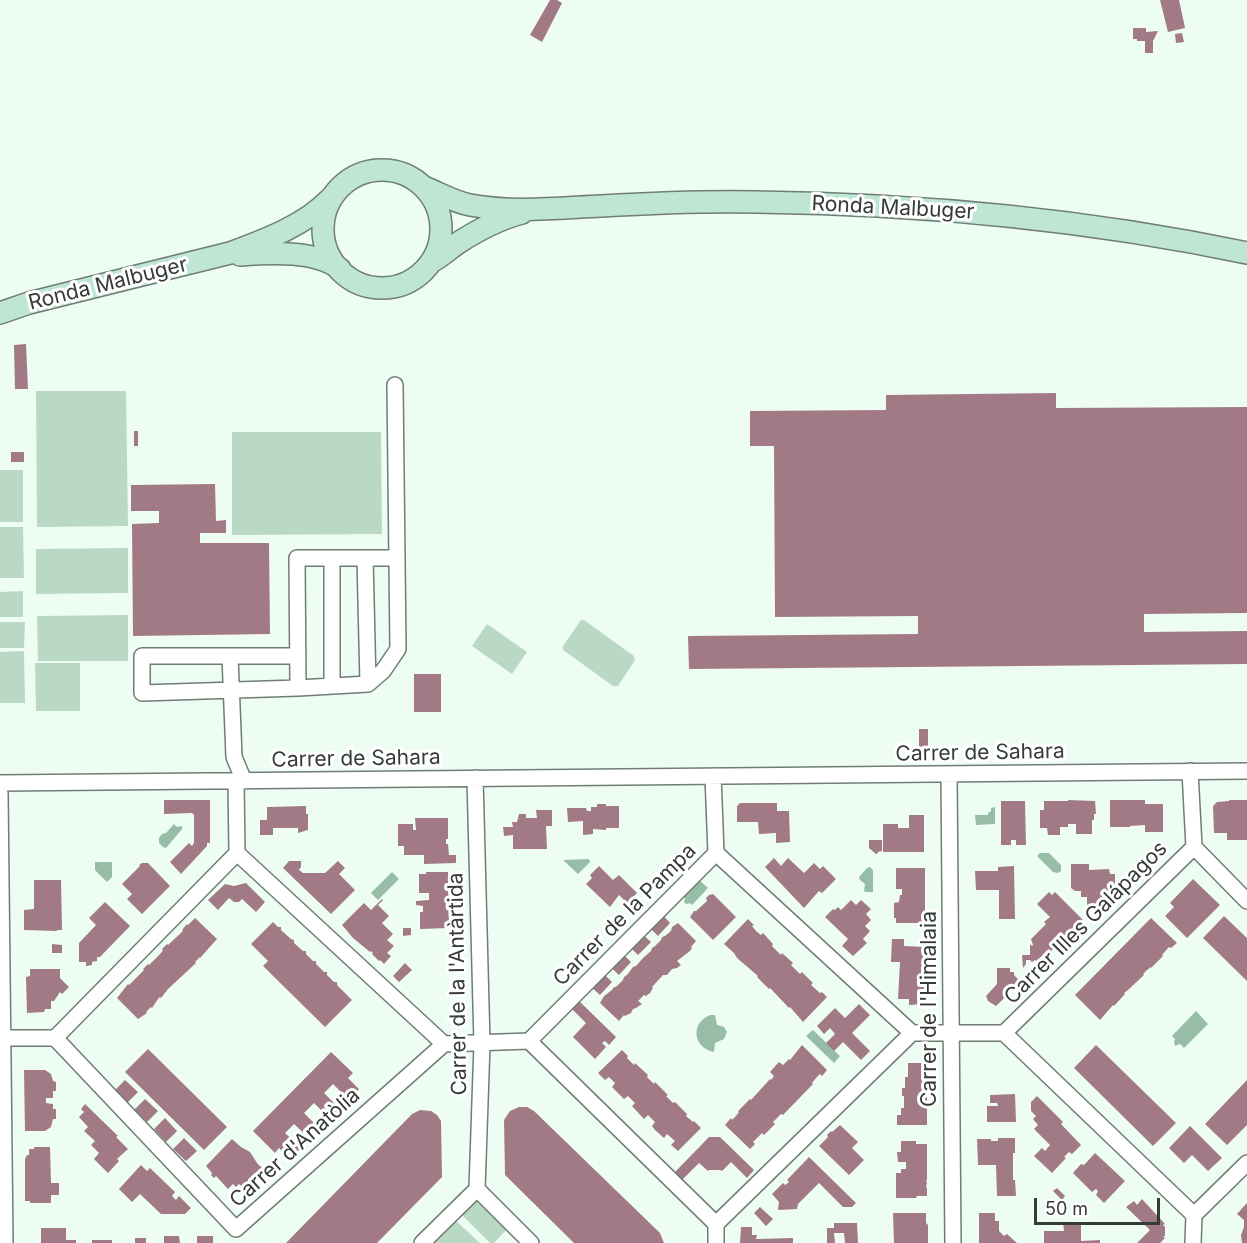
<!DOCTYPE html>
<meta charset="utf-8">
<style>
body{margin:0}
#map{position:relative;width:1247px;height:1243px;overflow:hidden;background:#eefdf3;font-family:Inter,sans-serif}
canvas{display:block}
.scale{position:absolute;left:1034px;top:1198px;width:126px;height:27px;box-sizing:border-box;border:3px solid #353b37;border-top:0;padding-left:8px;font-size:18px;line-height:21px;white-space:nowrap;color:#353b37;-webkit-text-stroke:4px #fff;paint-order:stroke}
</style>
<div id="map">
<canvas width="1247" height="1243"></canvas>
<div class="scale">50 m</div>
</div>
<script>
const c = document.querySelector('canvas').getContext('2d');
c.lineJoin = 'round';
function fillPath(path, color) {
  c.fillStyle = color;
  c.fill(path, 'evenodd');
}
function trace(path, color, width, dash) {
  c.strokeStyle = color;
  c.lineWidth = width;
  c.lineCap = dash ? 'butt' : 'round';
  c.setLineDash(dash || []);
  c.stroke(path);
}
function write(font, color, halo, rows, align = 'center') {
  c.font = font + ' Inter,sans-serif';
  c.lineWidth = 6;
  c.setLineDash([]);
  c.textBaseline = 'middle';
  c.strokeStyle = halo;
  c.fillStyle = color;
  for (const [text, x, y, turn = 0] of rows) {
    c.save();
    c.translate(x, y);
    c.rotate((+turn || 0) * Math.PI / 180);
    c.textAlign = isNaN(turn) ? turn : align;
    if (halo) c.strokeText(text, 0, 0);
    c.fillText(text, 0, 0);
    c.restore();
  }
}
fillPath(new Path2D(`
 M36 391H126L128 526 37 527Z
 M232 432H381L382 534 232 535Z
 M0 470H23V522H0Z
 M0 527H23L24 578H0Z
 M128 548V593L36 594V549Z
 M23 591V617H0V592Z
 M128 615V661H38L37 616Z
 M581 620H584L634 656 635 660 618 686H613L563 650V646Z
 M0 622H25L24 648H0Z
 M487 624 527 652 512 674 472 646Z
 M24 651 25 703H0V652Z
 M35 663H80V711H36Z
 M478 1196 509 1227 494 1243H490L461 1214Z
 M455 1220 480 1243H433Z`), '#b9d9c5');
fillPath(new Path2D(`
 M995 807V824L976 825 975 815H988V813L991 811V808Z
 M174 824 177 827 182 826V829L166 848 163 847 159 843V838L162 834 166 833Z
 M1040 853H1049L1061 865V871L1058 873 1053 872 1038 857V855Z
 M589 859 590 862 578 874 563 860Z
 M95 862H112V877L107 882 95 870Z
 M870 867 873 870V892H866L864 891 865 884 860 880 859 877 867 868Z
 M392 872 399 879 378 900 371 893Z
 M700 881 708 888 692 905 690 903 686 904 684 902 685 899 684 897Z
 M1196 1011 1208 1024 1184 1048 1180 1044 1175 1046 1174 1042 1175 1039 1172 1036Z
 M710 1015H715L717 1025 724 1027 727 1032 724 1039 715 1043 714 1052C693 1048 690 1023 710 1015Z
 M813 1030 840 1056 834 1063 806 1036Z`), '#97bda6');
fillPath(new Path2D(`
 M550 0H557L562 3 542 42 530 35Z
 M1160 0H1179L1185 28 1168 32Z
 M1133 28H1146V32L1158 31 1153 41V53H1145V41H1137V39H1133Z
 M1182 33 1184 42 1176 43 1175 34Z
 M26 344 28 389H15L14 345Z
 M1056 393V408L1247 407V613L1144 614V632L1247 631V664L689 669 688 636 918 634V616L775 617 774 446H750V411L886 410V395Z
 M134 431H138V446H134Z
 M11 452H24V462H11Z
 M215 484 216 521 226 520V533H200V543H269L270 634 133 636 132 524 159 523V511H131V485Z
 M414 674H441V712H414Z
 M919 729H928V749H919Z
 M164 800H210V843H207V846L181 874 170 862 189 843 192 846 194 843V815L192 813 164 814Z
 M1068 800 1095 801 1096 814H1094V820H1092V834H1076V824H1068V827H1060V835H1048L1047 828H1040V810H1044V801H1068Z
 M1110 800H1145V804H1163V832H1145V825L1130 826V827H1110Z
 M1229 800H1247V840H1227V833H1214L1213 806 1217 802 1229 801Z
 M1001 801H1025L1026 845H1016V840H1011V845H1001Z
 M740 803H777V811H789L790 842 776 843V833L759 834 758 822H737V806Z
 M597 804H606V806H619V828H606V830L593 829V834L583 835V821L568 822 567 808H586L587 811H591V807H597Z
 M306 806V814H308V830L298 833V828H273V835H260V820H267V807Z
 M536 810H552V826H546L547 849H513V835L504 836 503 827H513L512 822H517L519 814H526V818H537Z
 M909 815H924V852H883V824H898V828H909Z
 M415 818H448V839H446V844H448L449 855H456V863L424 864V855H404V846H398V824H413V830H416Z
 M869 840H882V851L878 852V853L876 854 869 848Z
 M774 858 781 866 788 858 804 873 814 863 820 869 823 866 836 879 822 893 819 891 804 908 765 867Z
 M289 861H301V867L299 870 303 873H325L338 861 345 868 339 874 355 890 331 914 283 868Z
 M142 863H148L170 886 142 914 127 899 132 894 122 884 140 866 139 865Z
 M1071 864H1089V870L1109 869 1110 874H1115V886L1096 905H1087V897H1081V891H1075L1071 888Z
 M599 866 613 880 619 875 637 893 627 903 619 895 610 907 586 884 592 878 590 875Z
 M1014 866 1015 919H999V890H976L975 871H998V867Z
 M896 868H925V923H896V918H894V903L899 902 900 895H902V889H896Z
 M426 872H448L449 928 420 929V912H423V906L416 905V901L429 900V893H419V874H426Z
 M1193 879 1220 905 1187 938 1165 916 1174 907 1170 903Z
 M34 880H61L62 930H57V931L24 930V910L34 909Z
 M246 883 265 902 256 912 242 899 239 902H234L229 898 218 910 208 900 225 884 234 886Z
 M1049 892 1052 895 1055 892 1083 920 1057 944 1049 954 1048 953 1044 958 1042 956 1036 961 1035 960 1032 962 1030 960H1026V964L1023 968 1022 955H1030V944L1032 946 1033 945 1031 939 1046 924 1044 922 1050 917 1037 904Z
 M713 894 736 917 713 940 690 917 694 911H696L707 901 706 898 709 895Z
 M382 899 383 900 378 905 389 916 382 923 393 934 387 940 394 946 387 953 391 956 384 964 380 960 379 961 372 954 373 953 371 951 370 952 353 938 342 925 364 903 371 910Z
 M851 900 856 905 861 900 871 909 866 914 871 920 865 926 870 931 863 939 867 943 853 956 842 946 848 939 825 917 833 909 835 910 838 907 841 910Z
 M105 902 130 926 100 957H97V961L92 962V965L86 966V962H79V943L96 925 89 918Z
 M660 912 670 923 658 936 647 925Z
 M1224 916 1247 938V981L1203 938Z
 M195 918 217 939 200 958V957L195 962 196 963 168 989 161 998 160 997 158 999 152 1008 151 1007 146 1012 147 1013 138 1019 117 998 128 984 129 985 144 970 143 969 148 964 149 965 161 953 163 950 162 949 167 944 168 945 183 931 182 930 187 924 188 925Z
 M1151 918 1177 943 1171 948 1169 947 1162 955 1163 956 1151 968V967L1147 970 1143 974 1144 975 1128 990 1124 993 1125 994 1114 1006 1113 1005 1100 1020 1075 995Z
 M748 919 754 925 752 926 756 931 761 935 763 933 773 944 772 946 781 955 782 953 792 962 793 963 791 965 800 974 802 972 813 983 811 985 820 993 822 992 827 997 803 1022 790 1007 789 1008 770 988 769 989 757 977 758 976 737 958 734 953 724 944Z
 M273 922 278 927H281V930L291 939 294 940V943L303 951H306V954L313 961H316V964L324 972H327V975L334 982H337V985L352 1000 325 1027 263 966 268 961 251 944Z
 M678 923 696 941 691 947 692 948 690 951 677 961 681 965 677 968 672 969 667 975H663L652 987 653 988 650 993 646 996 644 995 638 1001 642 1004 636 1008 633 1009 631 1013 625 1016 624 1015 619 1021 600 1003 604 996 612 990 613 988 617 986 623 980 624 977 627 975 633 967 636 966 643 958 651 951 652 948 655 946 661 940 662 937 665 936 671 931 672 927Z
 M403 928H411V935L403 936Z
 M640 932 651 942 638 955 628 945Z
 M892 939H904V946L926 947V1004L909 1005V999H898L900 962H891Z
 M52 944 62 945V953H52Z
 M621 952 631 962 619 975 608 965Z
 M405 963 412 970 399 982 393 976Z
 M997 968H1010V972H1014V975L1021 982 996 1006 988 1001 986 996 997 984Z
 M30 969H60V978L69 987 62 994 60 992 54 1001H51V1009H45L44 1012 27 1013 26 977 30 976Z
 M602 972 612 982 600 995 589 985Z
 M576 998 616 1037 609 1045 605 1041 602 1043 606 1047 595 1059 573 1037 586 1023 569 1006Z
 M859 1004 870 1015 852 1033 870 1051 861 1060 843 1042 834 1051 826 1043 835 1034 830 1028 824 1034 817 1026 835 1008 845 1018Z
 M802 1045 827 1070 822 1076 820 1074 816 1078 812 1083 813 1084 783 1115 781 1114 773 1122 775 1124 764 1135 762 1133 753 1142 755 1144 750 1149 725 1125 731 1118 732 1120 736 1116 739 1112 738 1111 750 1099 751 1100 770 1079 771 1080 774 1076 770 1072 779 1062 783 1065 789 1059 790 1060Z
 M1096 1045 1176 1123 1153 1146 1074 1068Z
 M148 1049 227 1127 204 1150 125 1072Z
 M622 1050 628 1056 627 1058 634 1065 635 1063 648 1075 647 1077 654 1084 655 1082 668 1095 666 1096 673 1103 675 1102 687 1114 686 1116 693 1122 694 1121 701 1128 678 1151 671 1145 675 1141 667 1134 664 1138 655 1130 652 1126 655 1122 648 1115 644 1119 632 1106 635 1103 628 1096 624 1099 612 1087 615 1083 609 1077 605 1080 598 1073Z
 M331 1052 353 1073 348 1078 359 1089 349 1100 333 1084 324 1093 340 1109 330 1119 314 1103 304 1113 320 1129 310 1139 294 1124 285 1133 301 1148 291 1159 279 1148 275 1153 253 1131Z
 M908 1063H927V1125H897V1115H901V1108H904V1096H902V1088H905V1077H908Z
 M24 1070H45L51 1074 53 1081 56 1082V1091H53V1098H46V1103L53 1104V1109H56V1119H53L51 1127 45 1131H25Z
 M125 1080 138 1092 127 1103 114 1091Z
 M1247 1080V1125L1227 1145 1205 1124Z
 M1015 1094 1016 1122H987V1106H998L997 1103H990V1095Z
 M1037 1096 1063 1122 1061 1124 1081 1145 1072 1154 1069 1152 1064 1157 1066 1158 1052 1173 1034 1156 1042 1148 1045 1151 1050 1145 1034 1129 1038 1125 1033 1119 1036 1116 1031 1111V1102Z
 M145 1099 158 1111 147 1122 134 1110Z
 M85 1104 118 1136 116 1137 128 1149 117 1159 119 1161 108 1173 94 1159 99 1153 91 1145 95 1141 84 1131 88 1127 79 1117 84 1112 81 1109Z
 M519 1107H527L534 1111 660 1233 664 1243H574L505 1175 504 1120 510 1111Z
 M420 1110 431 1111 437 1115 441 1121 442 1177 377 1243H286L412 1114Z
 M165 1118 177 1131 166 1142 154 1129Z
 M840 1125 858 1142 852 1148 864 1160 849 1175 819 1146 828 1137 827 1135 831 1131 832 1132Z
 M1190 1126 1222 1158 1208 1171 1192 1155 1184 1163 1169 1148Z
 M709 1137H720L754 1170 747 1178 731 1162 722 1171 720 1170H709L708 1171 699 1163 682 1180 675 1172Z
 M184 1138 197 1151 186 1161 173 1149Z
 M998 1138H1015V1153H1013V1180H1015L1016 1196H997L996 1165H978L977 1139H991V1141H998Z
 M232 1139 241 1147 250 1152 257 1163 265 1171 247 1190 239 1184 236 1187 233 1184 228 1189 216 1176 214 1178 211 1175 212 1173 206 1166Z
 M901 1141H916V1144H927V1180L926 1181 927 1183 926 1187 927 1188V1196H917L916 1198H896V1173H901V1169H906V1162H898L897 1152H901Z
 M34 1147H50L51 1183H59V1195H51V1203H30V1201H25V1159L27 1155H29V1149H34Z
 M1095 1153 1125 1181 1104 1203 1096 1195 1098 1191 1096 1189 1092 1192 1073 1173 1081 1164 1084 1165Z
 M809 1157 856 1203 852 1207H843L819 1183 798 1204 797 1209 779 1210 778 1209 779 1202 772 1194 783 1183 785 1185 789 1182 787 1180Z
 M141 1165 147 1171 150 1168 175 1192 172 1196 176 1200 179 1196 191 1208 185 1214H161L140 1194 132 1202 119 1189Z
 M1057 1188 1065 1196 1062 1200 1053 1191Z
 M1142 1199 1165 1224 1163 1225 1165 1227V1236L1163 1237 1165 1238 1160 1243H1137L1150 1230 1126 1207 1134 1201 1137 1205Z
 M1247 1203V1243H1242L1241 1235 1244 1227V1220L1237 1214Z
 M760 1207 773 1219 766 1226 754 1213Z
 M893 1213H926V1223L928 1225V1243H894Z
 M979 1213H995V1221H999V1231L1004 1236 1007 1234 1017 1243H979Z
 M1063 1222H1081V1241L1100 1240V1243H1044V1231H1064Z
 M834 1223H857L858 1243H845L844 1233H834L835 1243H827V1228H834Z
 M741 1227H752V1235H757L756 1239 793 1238V1243H740Z
 M41 1228H66V1240H76V1243H41Z
 M164 1236H179L180 1243H164Z
 M197 1236H213V1243H197Z
 M135 1238H146V1243H135Z
 M92 1240H112V1243H92Z`), '#a27a85');
const street = new Path2D(`
 M395 385 398 649 383 671 368 684 298 688 297 558H397
 M365 558 368 684
 M230 656 234 757 244 781
 M298 656H142V693L298 688
 M332 686V558
 M1190 771 1194 847
 M949 774 953 1243
 M713 776 716 853
 M475 778 482 1044 477 1189
 M236 781 237 853
 M0 783 1247 771
 M0 793 5 1243
 M912 1033 716 1224 529 1041 716 853 912 1033H1004L1194 1215 1247 1163
 M1004 1033 1194 847 1247 901
 M3 1038H55
 M444 1044 237 853 55 1038 236 1229 444 1044 529 1041
 M477 1189 531 1243
 M422 1243 477 1189
 M716 1243V1224
 M1193 1243 1194 1215`);
const secondary = new Path2D(`
 M323 229a59 59 0 1 1 118 0a59 59 0 1 1-118 0Z
 M424 187C439 193 454 202 470 205 513 213 558 208 601 206 653 203 704 201 756 202 921 204 1085 219 1247 253
 M240 255C271 253 315 250 340 269
 M431 262C441 257 449 249 458 243 478 230 499 219 522 213
 M0 313 29 303 230 253C265 240 304 226 331 198`);
trace(street, '#6f7d74', 18);
trace(secondary, '#6f7d74', 24);
trace(street, '#fff', 15);
trace(secondary, '#bfe5d4', 21);
write('21px', '#353b37', '#fff', [
 ["Ronda Malbuger",893,208,3],
 ["Ronda Malbuger",108,284,-14],
 ["Carrer de Sahara",980,753,-1],
 ["Carrer de Sahara",356,759,-1],
 ["Carrer de la Pampa",625,915,-45],
 ["Carrer Illes Galápagos",1086,923,-45],
 ["Carrer de la l'Antàrtida",458,984,-91],
 ["Carrer de l'Himalaia",930,1009,-90],
 ["Carrer d'Anatòlia",295,1148,-42]
]);
</script>
